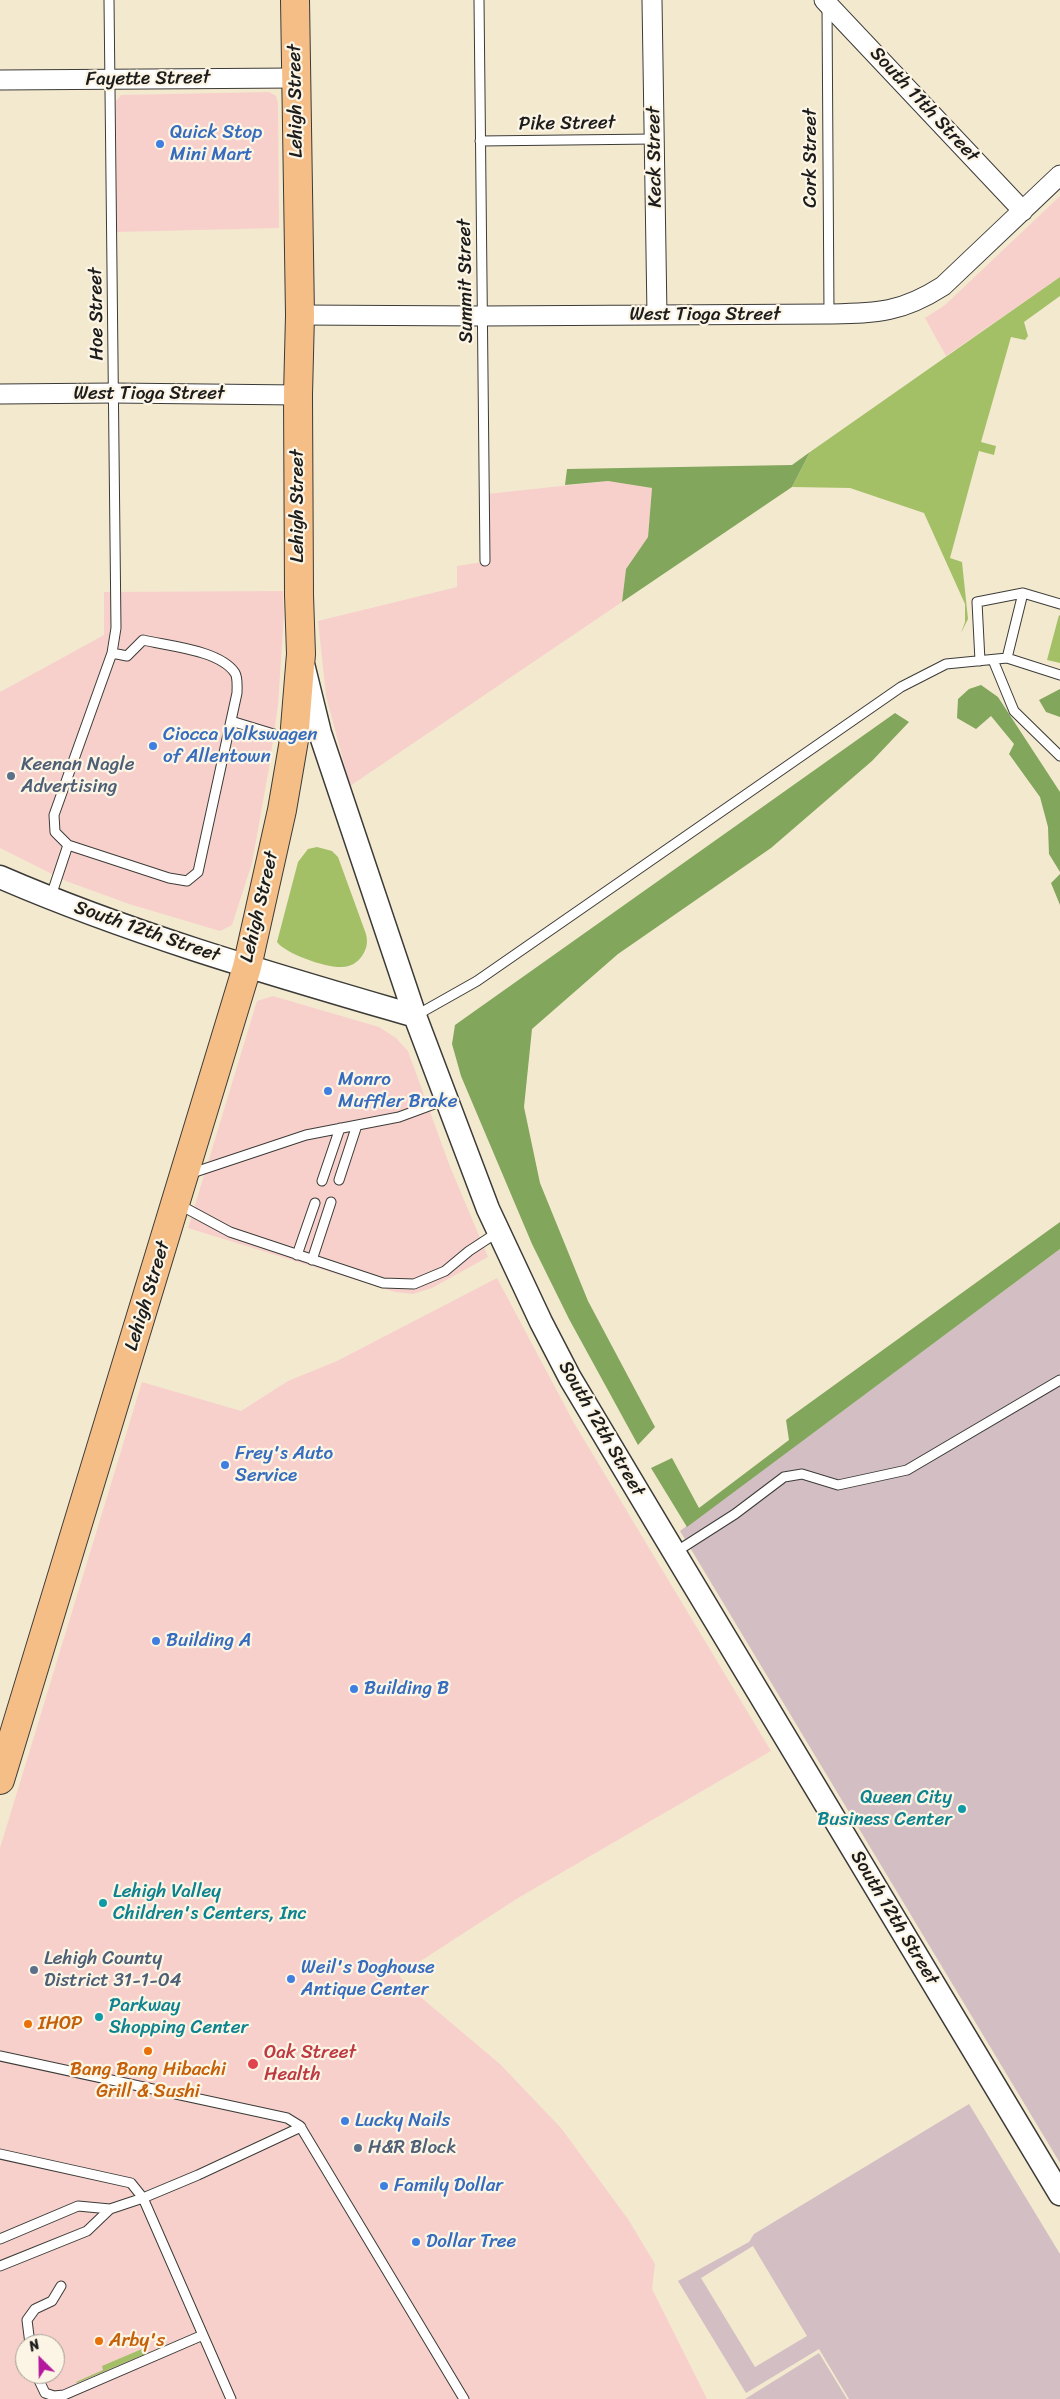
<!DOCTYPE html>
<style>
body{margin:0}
#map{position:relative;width:1060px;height:2399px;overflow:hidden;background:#f3e9cf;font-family:Sriracha,sans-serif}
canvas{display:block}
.north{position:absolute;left:15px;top:2334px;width:50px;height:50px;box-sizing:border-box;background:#fcf5e5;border:1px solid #a29e95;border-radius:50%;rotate:337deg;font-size:14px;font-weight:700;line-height:20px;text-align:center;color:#1c1c1c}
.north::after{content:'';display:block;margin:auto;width:18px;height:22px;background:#b5179e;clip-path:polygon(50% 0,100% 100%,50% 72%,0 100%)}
</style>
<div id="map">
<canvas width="1060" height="2399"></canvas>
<div class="north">N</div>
</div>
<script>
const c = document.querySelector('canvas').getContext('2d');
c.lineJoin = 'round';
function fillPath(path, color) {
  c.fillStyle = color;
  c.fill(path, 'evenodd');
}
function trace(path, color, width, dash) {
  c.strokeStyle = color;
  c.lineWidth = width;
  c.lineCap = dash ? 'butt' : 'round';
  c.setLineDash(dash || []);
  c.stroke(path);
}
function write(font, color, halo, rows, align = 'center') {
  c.font = font + ' Sriracha,sans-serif';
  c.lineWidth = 4.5;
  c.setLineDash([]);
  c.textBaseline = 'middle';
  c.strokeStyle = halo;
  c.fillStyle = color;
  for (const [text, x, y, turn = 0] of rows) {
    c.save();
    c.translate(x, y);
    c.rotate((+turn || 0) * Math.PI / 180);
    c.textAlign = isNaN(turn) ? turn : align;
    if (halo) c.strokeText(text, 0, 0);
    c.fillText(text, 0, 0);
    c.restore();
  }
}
fillPath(new Path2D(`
 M269 92 276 96 278 103 279 228 117 232 116 101 121 95Z
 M1060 196V277L946 356 925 318 945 305Z
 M608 481 652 488 648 537 626 569 622 602 350 786 326 696 318 621 457 587V566L489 561 487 494Z
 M283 591 284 614 278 705 269 768 252 863 232 925 220 931 129 904 66 881 0 848V692L104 635V592Z
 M273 996 379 1027 396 1038 408 1051 449 1164 488 1257 432 1288 413 1294 395 1292 188 1228 257 1001Z
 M497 1278 574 1423 771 1751 518 1898 399 1975 405 1984 500 2064 561 2128 628 2219 655 2264 652 2289 707 2399H0V1848L142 1382 241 1411 288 1381 337 1361ZM25 2344H55V2374H25Z`), '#f7d0cc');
fillPath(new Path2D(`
 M1060 1249V2163L680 1531Z
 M969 2104 1060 2254V2399H849L819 2349 746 2393 678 2281 749 2242 754 2234ZM753 2246 807 2336 755 2367 701 2278Z
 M819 2353 847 2399H745Z`), '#d2bec3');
fillPath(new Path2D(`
 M1060 277V296L1024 322 1028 336 1025 340 1011 337 981 442 996 446 994 455 979 451 950 558 962 562 968 619 961 633 965 622V604L924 513 850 488 792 487 810 452Z
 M1059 615 1060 616V663L1047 660Z
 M317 847 332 851 338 857 366 934C368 943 367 948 362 956 357 963 350 967 342 967 326 968 286 954 277 942L298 862 308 849Z
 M149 2346 145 2354 77 2383 76 2382 103 2370 102 2366Z`), '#a3c067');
fillPath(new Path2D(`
 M810 452 792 487 622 602 626 569 648 537 652 488 608 481 565 485 567 469 792 465Z
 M981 685 998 697 1060 792V872L1049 854 1048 827 1040 797 1009 754 1014 744 991 716 976 729 957 718 958 699 969 689Z
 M1060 689V717L1046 712 1039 700Z
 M895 713 909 722 872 761 771 848 618 954 532 1029 524 1107 540 1183 588 1301 655 1427 638 1445 569 1319 532 1244 461 1076 452 1044 455 1025Z
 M1060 874V905L1051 883Z
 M1060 1222V1249L687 1527 651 1468 672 1458 699 1508 789 1440 786 1420Z`), '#82a65c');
const service = new Path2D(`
 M479 0 485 561
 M827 5 829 314
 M480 141 654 139
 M1007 658 1023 593
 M993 660 1014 711 1060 756
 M980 661 977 602 1023 593 1060 604
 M231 721 290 739
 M68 845 169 878 187 881 198 872 237 693C237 687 238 678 235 673 220 650 168 646 143 640L127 656 112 653
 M50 899 68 845 55 832 54 815 112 653 116 628 109 0
 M415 1016 477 981 901 687 946 664 1007 658 1060 675
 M189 1174 306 1135 399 1117 445 1100
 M339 1180 357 1125
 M322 1181 340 1128
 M178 1204 230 1232 383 1283 414 1284 445 1271 469 1251 498 1232
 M297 1255 315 1203
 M312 1260 331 1202
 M674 1553 735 1514 784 1477 802 1474 838 1485 907 1470 1060 1380
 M0 2056 287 2118 300 2126 464 2399
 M0 2154 131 2183 143 2198 198 2175 301 2127
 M0 2239 78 2206 110 2209 143 2198 231 2399
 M0 2266 87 2231 110 2209
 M30 2344 27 2320 35 2309 52 2301 61 2286
 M36 2374 45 2393 54 2396 64 2395 203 2335`);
const minor = new Path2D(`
 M652 0 657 315
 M824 0 1023 211
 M0 80 296 78
 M300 315 482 316 829 314C877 313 901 313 943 286L1060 175
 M0 394 114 393 298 395`);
const tertiary = new Path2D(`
 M304 668 320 733 415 1016 488 1209 541 1322 570 1378 662 1532 1060 2194
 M0 877C134 935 275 975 415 1016`);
const primary = new Path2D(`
 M0 1780 247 967 282 810 294 740 301 654 299 595 298 395 300 315 295 0`);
trace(service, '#3c3b37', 11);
trace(minor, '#3c3b37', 21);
trace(tertiary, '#3c3b37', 25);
trace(primary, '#3c3b37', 30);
trace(service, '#fff', 9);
trace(minor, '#fff', 19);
trace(tertiary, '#fff', 22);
trace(primary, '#f6be87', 28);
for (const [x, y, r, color] of [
 [160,144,5,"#3f7fe0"],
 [153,746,5,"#3f7fe0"],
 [11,776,5,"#5c6f8a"],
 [328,1091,5,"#3f7fe0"],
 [225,1465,5,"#3f7fe0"],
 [156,1641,5,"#3f7fe0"],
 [354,1689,5,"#3f7fe0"],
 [962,1809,5,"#0f9aa8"],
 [103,1903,5,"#0f9aa8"],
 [34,1970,5,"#5c6f8a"],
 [291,1979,5,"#3f7fe0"],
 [99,2017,5,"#0f9aa8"],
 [28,2024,5,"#e8710a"],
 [148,2051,5,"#e8710a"],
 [253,2064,6,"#e0444e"],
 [345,2121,5,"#3f7fe0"],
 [358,2148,5,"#5c6f8a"],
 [384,2186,5,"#3f7fe0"],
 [416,2242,5,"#3f7fe0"],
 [99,2341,5,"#e8710a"]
]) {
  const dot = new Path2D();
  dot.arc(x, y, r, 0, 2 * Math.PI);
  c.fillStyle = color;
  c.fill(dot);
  trace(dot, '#fcf5e5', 2);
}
write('19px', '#1c1c1c', '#fcf5e5', [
 ["Fayette Street",148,79,-1],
 ["Lehigh Street",296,101,-91],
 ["South 11th Street",924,105,47],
 ["Pike Street",567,124,-1],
 ["Keck Street",655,157,-91],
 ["Cork Street",811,158,-90],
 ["Summit Street",466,281,-91],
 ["Hoe Street",97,314,-91],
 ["West Tioga Street",705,315],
 ["West Tioga Street",149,394],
 ["Lehigh Street",298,506,-90],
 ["Lehigh Street",260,907,-77],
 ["South 12th Street",147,932,19],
 ["Lehigh Street",148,1296,-73],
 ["South 12th Street",601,1429,60],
 ["South 12th Street",894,1918,59]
]);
write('19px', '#366cbe', '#fcf5e5', [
 ["Quick Stop",170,133],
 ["Mini Mart",170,155],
 ["Ciocca Volkswagen",163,735],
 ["of Allentown",163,757],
 ["Monro",338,1080],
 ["Muffler Brake",338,1102],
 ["Frey's Auto",235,1454],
 ["Service",235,1476],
 ["Building A",166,1641],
 ["Building B",364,1689],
 ["Weil's Doghouse",301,1968],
 ["Antique Center",301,1990],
 ["Lucky Nails",355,2121],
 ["Family Dollar",394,2186],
 ["Dollar Tree",426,2242]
], 'left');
write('19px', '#4e5e75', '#fcf5e5', [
 ["Keenan Nagle",21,765],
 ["Advertising",21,787],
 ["Lehigh County",44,1959],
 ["District 31-1-04",44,1981],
 ["H&R Block",368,2148]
], 'left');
write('19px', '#0d838f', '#fcf5e5', [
 ["Queen City",952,1798,"right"],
 ["Business Center",952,1820,"right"],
 ["Lehigh Valley",113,1892],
 ["Children's Centers, Inc",113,1914],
 ["Parkway",109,2006],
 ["Shopping Center",109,2028]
], 'left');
write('19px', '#c56008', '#fcf5e5', [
 ["IHOP",38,2024],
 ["Bang Bang Hibachi",148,2070,"center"],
 ["Grill & Sushi",148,2092,"center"],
 ["Arby's",109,2341]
], 'left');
write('19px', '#be3a42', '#fcf5e5', [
 ["Oak Street",264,2053],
 ["Health",264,2075]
], 'left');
</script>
